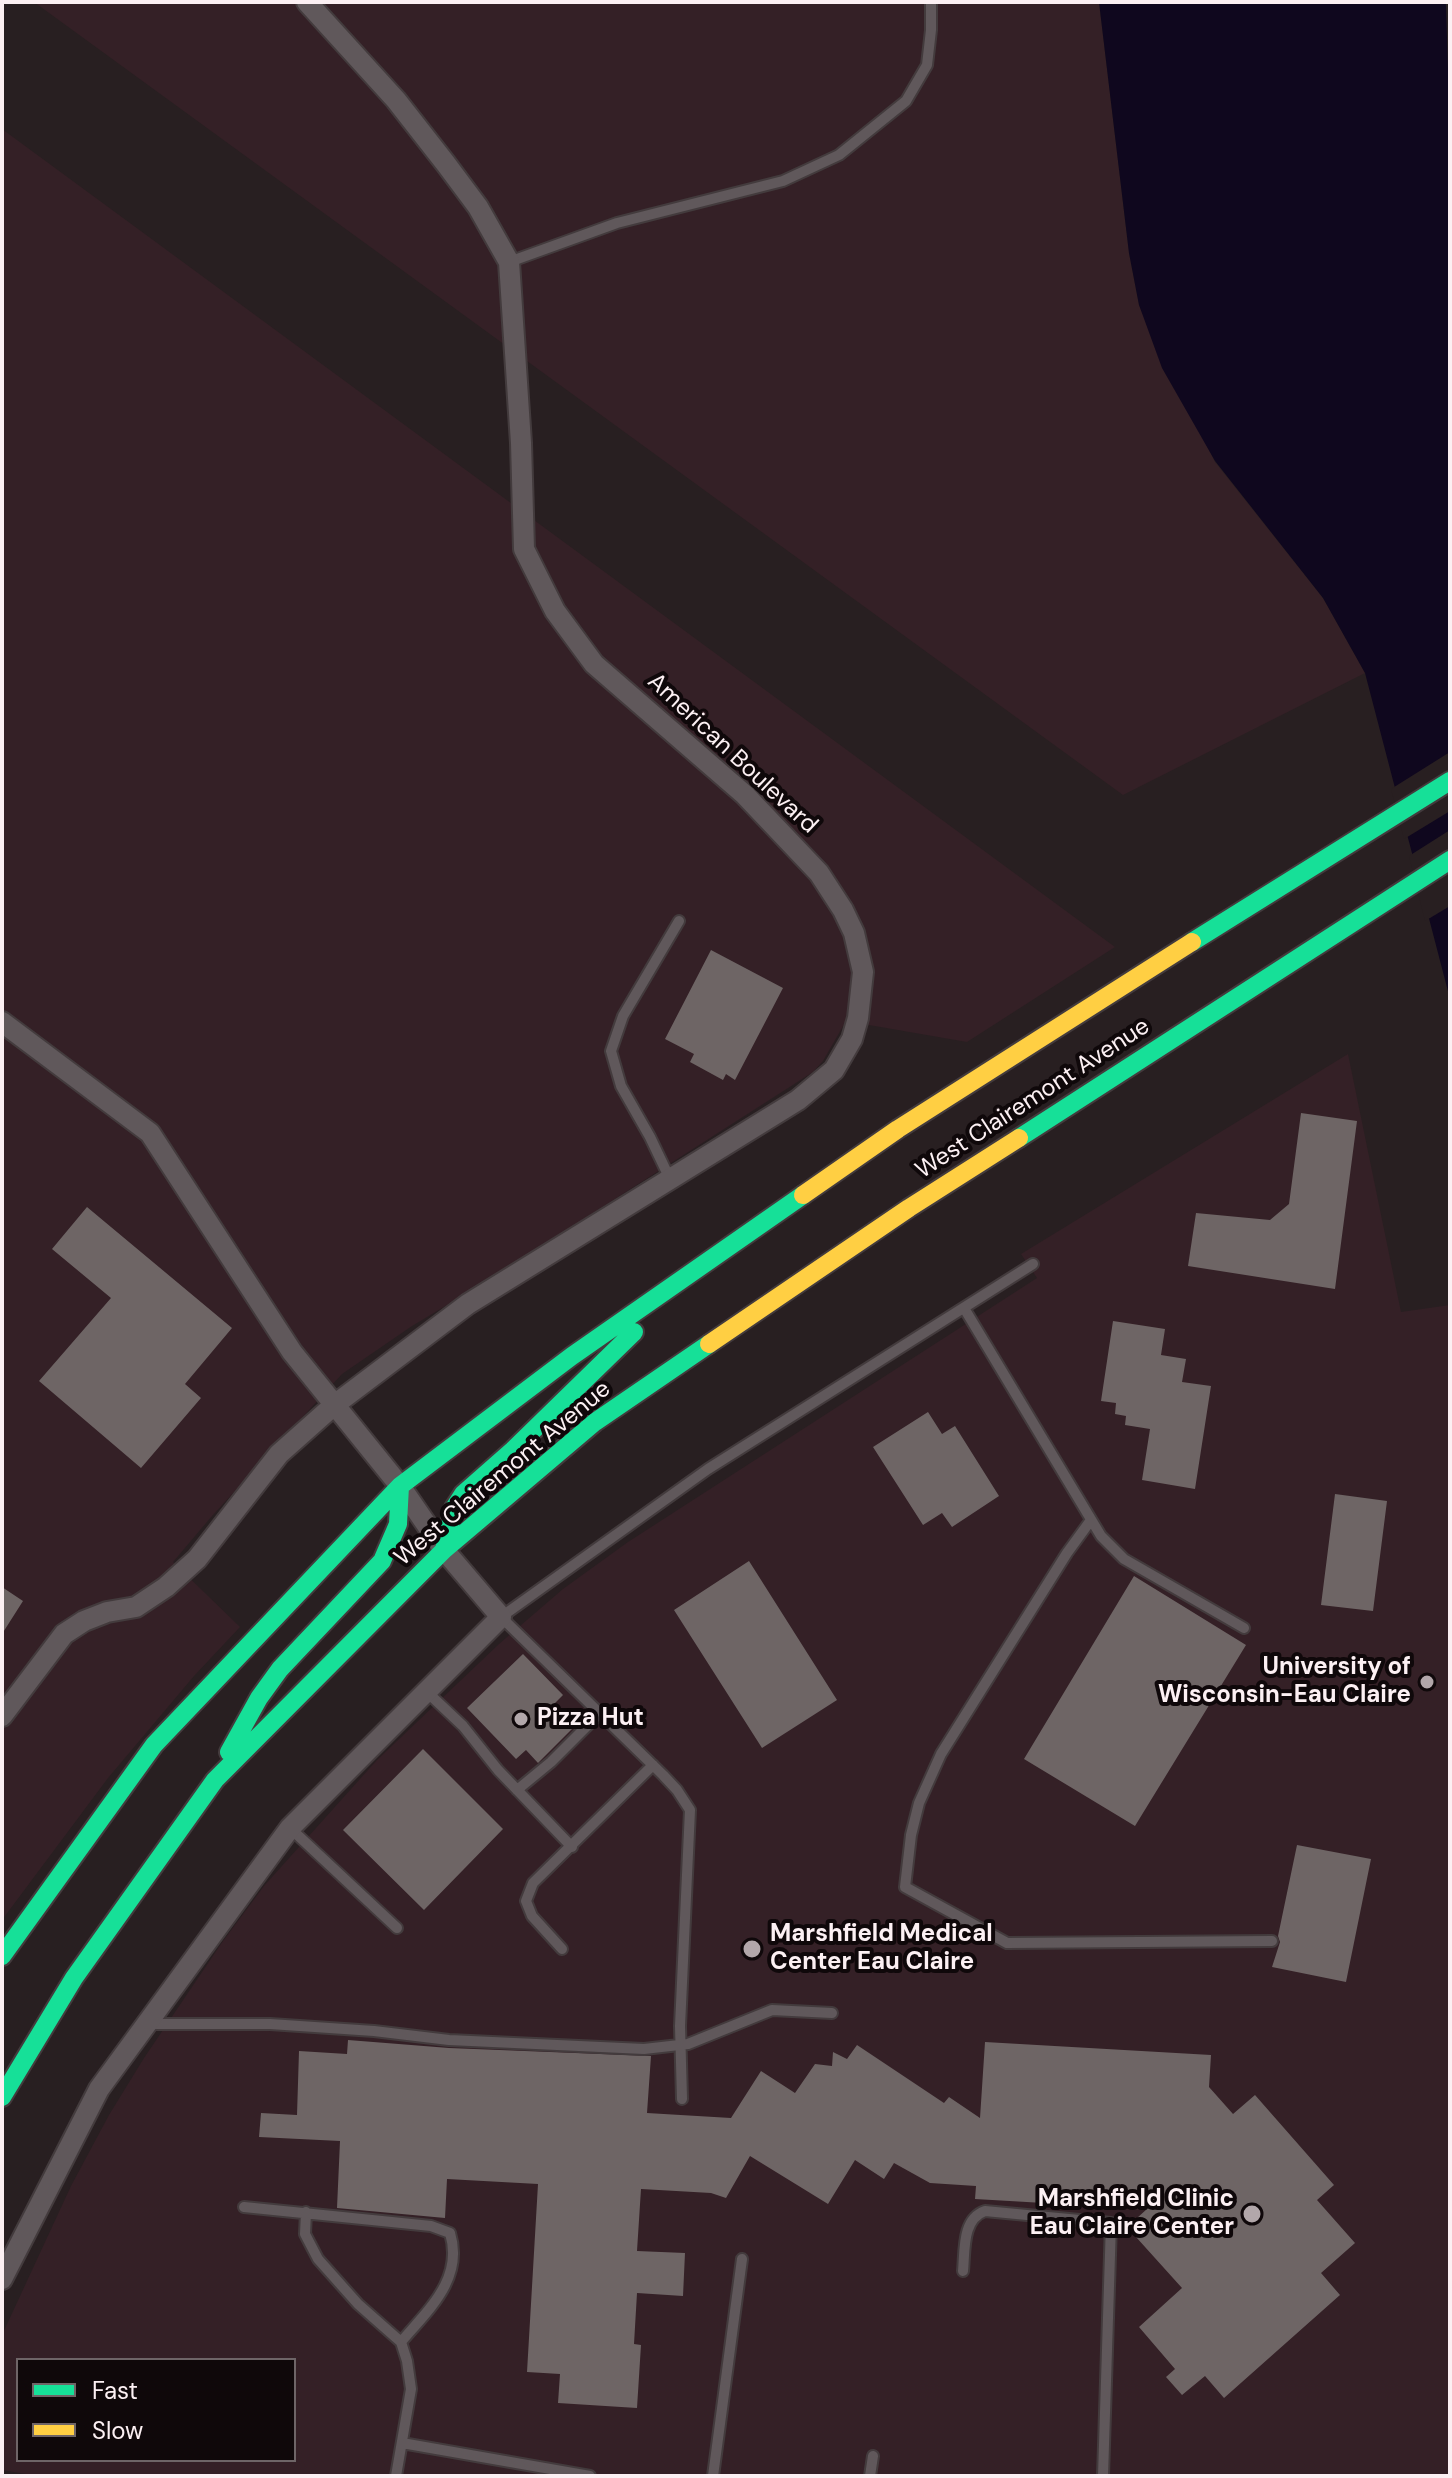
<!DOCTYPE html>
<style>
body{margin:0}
#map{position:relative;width:1452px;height:2478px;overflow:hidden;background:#281f21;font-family:"DM Sans",sans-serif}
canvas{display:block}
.frame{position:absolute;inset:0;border:4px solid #fcf0f3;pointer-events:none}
.legend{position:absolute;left:16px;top:2358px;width:280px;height:104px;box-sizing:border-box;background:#0f080a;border:2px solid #6e6567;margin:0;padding:10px 14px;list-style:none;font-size:24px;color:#fcf0f3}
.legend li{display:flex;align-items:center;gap:16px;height:40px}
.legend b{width:40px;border:2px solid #6e6567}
</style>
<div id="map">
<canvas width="1452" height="2478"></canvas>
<div class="frame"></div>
<ul class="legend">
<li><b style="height:10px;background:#16e098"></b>Fast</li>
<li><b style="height:10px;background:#ffcf43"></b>Slow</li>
</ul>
</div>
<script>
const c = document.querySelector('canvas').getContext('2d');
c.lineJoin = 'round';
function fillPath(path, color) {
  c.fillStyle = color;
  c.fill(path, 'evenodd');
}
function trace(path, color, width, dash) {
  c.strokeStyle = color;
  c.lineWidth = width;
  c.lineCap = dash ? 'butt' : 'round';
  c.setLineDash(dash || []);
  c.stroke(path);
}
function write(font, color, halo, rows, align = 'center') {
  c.font = font + ' "DM Sans",sans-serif';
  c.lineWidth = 8;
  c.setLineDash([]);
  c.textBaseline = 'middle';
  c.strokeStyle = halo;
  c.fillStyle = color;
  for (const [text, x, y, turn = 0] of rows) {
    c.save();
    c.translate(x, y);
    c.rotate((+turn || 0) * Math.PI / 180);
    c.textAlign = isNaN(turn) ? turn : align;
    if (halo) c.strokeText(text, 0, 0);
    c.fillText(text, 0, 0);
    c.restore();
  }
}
fillPath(new Path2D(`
 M34 2H1099L1129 253 1139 305 1215 462 1323 598 1365 673 1123 795Z
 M2 129 1115 947 967 1042 846 1021 823 1061 813 1072 487 1281 412 1326 342 1374 212 1516 173 1562 240 1627 194 1676 108 1778 2 1920Z
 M1348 1054 1401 1312 1450 1305V2476H37L2 2470V2335L71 2186 109 2115 144 2058 223 1941 264 1886 377 1760 499 1644 563 1589 628 1542 1037 1278 1021 1254ZM18 2360H294V2460H18Z`), '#342026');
fillPath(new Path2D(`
 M1099 2H1445L1446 5 1450 138V999L1365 673 1323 598 1215 461 1162 368 1139 305 1129 253Z`), '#0f071e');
fillPath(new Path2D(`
 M1450 752V811L1404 839 1391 789Z
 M1450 830V906L1425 921 1409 856Z`), '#281f21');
fillPath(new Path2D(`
 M711 950 783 988 735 1080 726 1074 723 1080 690 1062 694 1054 665 1039Z
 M1301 1113 1357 1121 1335 1289 1188 1266 1196 1213 1270 1220 1289 1204Z
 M87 1207 232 1328 185 1384 201 1398 141 1468 39 1381 111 1298 52 1249Z
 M1113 1321 1165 1329 1161 1355 1186 1359 1182 1382 1211 1386 1195 1489 1142 1480 1150 1429 1125 1425 1126 1416 1115 1414 1116 1403 1101 1401Z
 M928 1412 942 1434 955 1426 999 1496 952 1527 942 1513 923 1525 873 1447Z
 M1335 1494 1387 1501 1373 1611 1321 1605Z
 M749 1561 837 1700 762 1748 674 1610Z
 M1134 1576 1246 1645 1135 1826 1024 1759Z
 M2 1587 23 1601 2 1634Z
 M523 1654 563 1695 552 1706 573 1728 538 1763 526 1750 516 1759 467 1708Z
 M423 1749 503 1829 424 1910 343 1830Z
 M1297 1845 1371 1859 1346 1982 1272 1967 1280 1942 1278 1936Z
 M348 2040 449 2048 651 2056 647 2113 731 2118 761 2071 795 2093 815 2064 832 2066 833 2052 847 2059 857 2045 944 2103 949 2097 980 2118 985 2042 1211 2055 1209 2087 1233 2114 1255 2095 1334 2185 1317 2200 1355 2243 1321 2273 1340 2295 1224 2398 1205 2376 1182 2395 1166 2377 1175 2369 1139 2327 1182 2288 1127 2227 1147 2209 975 2199 976 2186 930 2183 894 2163 884 2179 855 2160 828 2204 750 2156 726 2198 711 2193 641 2189 637 2251 685 2253 683 2296 637 2293 634 2344 641 2345 637 2408 558 2403 560 2374 527 2372 538 2184 447 2179 445 2218 337 2208 340 2141 259 2137 261 2113 297 2115 299 2051 347 2054Z`), '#6e6565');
const lane = new Path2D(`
 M509 262 617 223 783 181 839 155 906 101 927 65 931 30V2
 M670 1179 650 1137 621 1086 611 1051 623 1016 679 921
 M964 1308 1101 1536 1124 1559 1244 1628
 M1091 1520 1067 1553 941 1754 919 1803 911 1835 905 1887 1007 1943 1272 1941
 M427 1692 463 1726 498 1770 572 1847
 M517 1790 551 1762 600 1713
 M290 1828 397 1928
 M562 1949 532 1916 526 1901 533 1883 653 1765
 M148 2024H270L374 2031 449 2040 644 2049 688 2044 772 2010 832 2013
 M682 2099 680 2026 690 1810 677 1790 663 1775 501 1617 708 1469 1033 1264
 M244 2207 431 2226 450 2233C464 2279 428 2310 401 2342
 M306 2212 305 2234 318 2259 358 2304 401 2342 407 2361 411 2389 396 2476
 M963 2271C965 2250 962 2219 985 2211L1111 2223 1103 2476
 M402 2443 590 2476
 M713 2476 742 2259
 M870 2476 873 2456`);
const street = new Path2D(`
 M2 1022 150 1133 292 1352 400 1486 444 1550 501 1617 290 1828 99 2089 2 2279
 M2 1716 64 1634 84 1621 107 1612 136 1607 166 1587 197 1559 279 1454 333 1406 468 1304 798 1100 834 1070 852 1039 858 1018 863 972 854 933 843 910 819 873 745 795 594 664 555 611 524 549 521 443 509 262 478 207 446 164 396 100 307 2`);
const fast = new Path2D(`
 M1192 942 1450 781
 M1019 1138 1450 860
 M444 1550 454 1508 463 1494 513 1450 634 1332
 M229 1752 259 1698 280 1669 382 1561 398 1524 400 1486
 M2 1956 154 1745 400 1486 572 1356 803 1195
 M2 2097 74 1978 215 1780 444 1550 595 1422 709 1344`);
const slow = new Path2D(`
 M803 1195 898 1129 1192 942
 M709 1344 909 1208 1019 1138`);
trace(lane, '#433b3d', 14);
trace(street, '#433b3d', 24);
trace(fast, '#433b3d', 22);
trace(slow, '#433b3d', 22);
trace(lane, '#60585b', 10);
trace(street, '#60585b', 20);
trace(fast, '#16e098', 18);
trace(slow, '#ffcf43', 18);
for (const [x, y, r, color] of [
 [1427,1682,8,"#b2a7aa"],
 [521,1719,8,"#b2a7aa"],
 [752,1949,10,"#b2a7aa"],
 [1252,2214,10,"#b2a7aa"]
]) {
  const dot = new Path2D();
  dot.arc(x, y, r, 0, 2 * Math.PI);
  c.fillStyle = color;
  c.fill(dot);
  trace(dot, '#0f080a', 3);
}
write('24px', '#fcf0f3', '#0f080a', [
 ["American Boulevard",732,754,43],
 ["West Clairemont Avenue",1033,1099,-33],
 ["West Clairemont Avenue",503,1474,-40]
]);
write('bold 24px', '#fcf0f3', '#0f080a', [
 ["University of",1411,1668],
 ["Wisconsin-Eau Claire",1411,1696],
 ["Pizza Hut",537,1719,"left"],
 ["Marshfield Medical",770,1935,"left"],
 ["Center Eau Claire",770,1963,"left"],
 ["Marshfield Clinic",1234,2200],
 ["Eau Claire Center",1234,2228]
], 'right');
</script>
